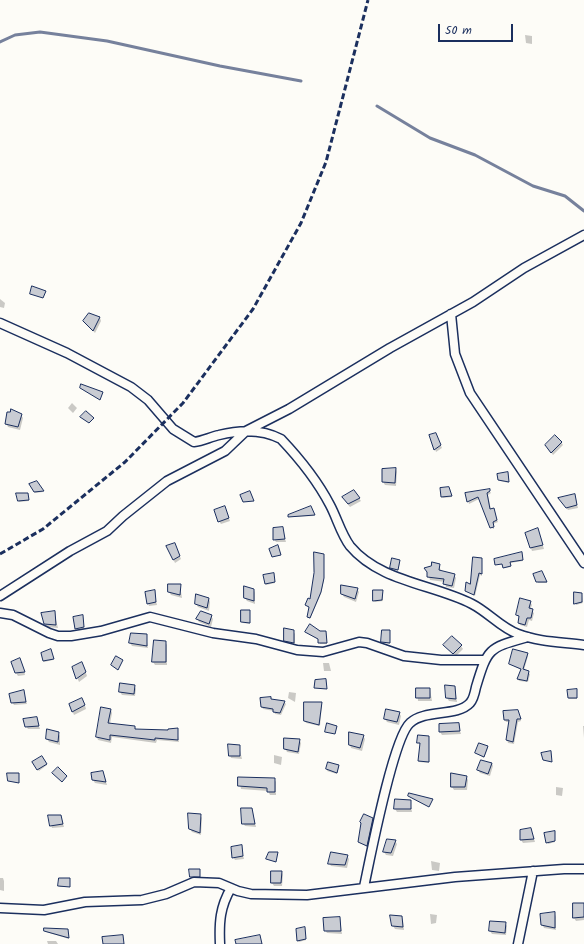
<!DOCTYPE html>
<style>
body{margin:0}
#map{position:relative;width:584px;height:944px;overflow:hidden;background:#fdfcf7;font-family:Kalam,sans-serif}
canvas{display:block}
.scale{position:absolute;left:438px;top:24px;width:75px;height:18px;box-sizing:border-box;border:2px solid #1b2f5e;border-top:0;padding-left:5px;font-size:12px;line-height:14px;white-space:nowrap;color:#1b2f5e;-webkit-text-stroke:3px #fdfcf7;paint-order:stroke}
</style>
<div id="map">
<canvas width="584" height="944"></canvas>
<div class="scale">50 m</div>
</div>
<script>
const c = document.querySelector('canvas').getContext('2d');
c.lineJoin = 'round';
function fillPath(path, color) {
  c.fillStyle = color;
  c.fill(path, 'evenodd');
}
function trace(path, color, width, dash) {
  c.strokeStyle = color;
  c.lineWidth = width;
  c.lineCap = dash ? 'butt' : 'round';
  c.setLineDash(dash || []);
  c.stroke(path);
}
fillPath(new Path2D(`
 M525 35 532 36V44L526 43Z
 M0 299 5 303 4 308 0 307Z
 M100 318 101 321 95 333 84 321Z
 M72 403 77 408 73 413 68 408Z
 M21 415 23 418 20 430 8 427 6 423Z
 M437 437 442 448 436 452 435 449Z
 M561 442 563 445 553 455 548 448Z
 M396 469 397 472 396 486 385 485 383 482Z
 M508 474 509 483 500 481 499 480Z
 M37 482 43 492 35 493 30 485Z
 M450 489 452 497 443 498 442 497Z
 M489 490 491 493 488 495 491 510 494 511 498 522 493 524 494 529H493L479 499 469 504 466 494Z
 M354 492 361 501 350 507 345 501Z
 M17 494 28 495 29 501 19 502Z
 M575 495 578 508 568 510 561 501Z
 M310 507 314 516 289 517Z
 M225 508 230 521 221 524 219 521Z
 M282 528 286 542H276L274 539Z
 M539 533 544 549 532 551 526 534Z
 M167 546 176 547 181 559 175 563Z
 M522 553 523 561 510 563 511 567 504 568 503 564H496Z
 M324 556V580L321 594 310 619 308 617 310 608 306 605 311 600Z
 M481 559 482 576 480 575 475 596 466 591 471 585Z
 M400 561 398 571 392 569V568Z
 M439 565 441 571 454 575 456 578 454 588 446 587 445 582 430 580 428 573Z
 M541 573 547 583H538L535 574Z
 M265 576H274L275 583 266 585Z
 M180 585 182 598 171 595 169 592Z
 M357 589 359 592 356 602 344 597 342 594Z
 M254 590 255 593V604L247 601 245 598Z
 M154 592 157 605 149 606 148 603Z
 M383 592V601L375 602 374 601Z
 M575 594H582L583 603 576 605Z
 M209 599 210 602 209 611 198 607 196 604Z
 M530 602 532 605 530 610 534 613 532 621 529 620 527 627 520 625 519 623 520 618 517 614Z
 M54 612 58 628 47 627 45 624Z
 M250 613V624L243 623 242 622Z
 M82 616 85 630 77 631 76 628Z
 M211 616 213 619 211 627 199 622 197 619Z
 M293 631 295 634V646L287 644 285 641Z
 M389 631 390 644 383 643 382 642Z
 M326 632 327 644H320L319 640 307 633Z
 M146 635 148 648 132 646 130 643Z
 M165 642 167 645V665H155L153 662Z
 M444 645 461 646 463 649 456 656Z
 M51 651 53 660 44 662 43 661Z
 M527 654 528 656 524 670 530 674 528 682 519 681 518 679 521 670 510 664Z
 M20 660 22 663 25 675 18 676 16 673Z
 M323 663H329L331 671H324Z
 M84 667 87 676 79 682 73 668Z
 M134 686 136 689 135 696 122 695 120 692Z
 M455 687 457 702 449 701 447 698Z
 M417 689H430L432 701H418Z
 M23 691 27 704 14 705 12 702Z
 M568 691H577V699H569Z
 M289 692 296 693 295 702 288 698Z
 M272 700 284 702 286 704 281 715 275 714 274 711 263 709 262 707Z
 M84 702 86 709 74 715 70 705Z
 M321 703 322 705 320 726 306 723 305 721Z
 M111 710 112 713 110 724 135 727 136 730 170 731 177 729 179 742 157 740 156 743 112 737 111 743 98 740 97 737Z
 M518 711 521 721 518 722 514 744 508 743 507 740 510 722H506L505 720Z
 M399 713 401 716 399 725 387 722 385 719Z
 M36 718 40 729H28L26 726Z
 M458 724 461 734 442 735 440 732Z
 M583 726H584V738Z
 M58 733 60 736V745L49 742 47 739Z
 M363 736 365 739 362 751 351 748 350 745Z
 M428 736 429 763 419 762 421 744 418 743Z
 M299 740 301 743 299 754 287 752 285 748Z
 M479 744 488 748 484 758 476 753Z
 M239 746 242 759 231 758 230 755Z
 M274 755 282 757 281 765 274 763Z
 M42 757 47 765 39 771 33 763Z
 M328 763 339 766 337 774 327 771Z
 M492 763 493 766 490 776 480 773 478 770Z
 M103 772 107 785 95 783 93 780Z
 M466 776 468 780 467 790H454L452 787Z
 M239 778 274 779 276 782V795H270L268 791 241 789Z
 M556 787 563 788 562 796 556 795Z
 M410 800 412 812H397L395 809Z
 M252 809 256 827 245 826 243 823Z
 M200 815 202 818 201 835 192 832 190 829Z
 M61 816 64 827 52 828 51 825Z
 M372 819 373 820 367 847 359 842Z
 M531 829 535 842 523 843 521 840Z
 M555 833V842L548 844 545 834Z
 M395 841 397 844 393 856 386 855 384 852Z
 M241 846 244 859 235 860 233 857Z
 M347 856 349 859 347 868 331 866 329 863Z
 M431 861 440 863 439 871 432 870Z
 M282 872 283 875 282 886H274L272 883Z
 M0 878H3L4 881V891L0 890Z
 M70 879V887H60L59 886Z
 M584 904V920L576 921 574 918Z
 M430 914 437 915 436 923 431 924Z
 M555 914 556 917V930L544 928 542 924Z
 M401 917 403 920 404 930 395 929 393 926Z
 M340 918 342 934 327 933 325 930Z
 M505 923 507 926 506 935 492 934 490 931Z
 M305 928 306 940 299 942 298 941Z
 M45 931H68L69 939 46 932Z
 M47 941H56L58 944H48Z`), '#0003');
trace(new Path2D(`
 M0 42 15 35 40 32 107 41 220 66 301 81
 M377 106 430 138 475 155 533 186 565 196 584 211`), '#76819c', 3);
const building = new Path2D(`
 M32 286 46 291 43 298 30 294Z
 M89 313 100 317 93 331 83 321Z
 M81 384 103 392 100 400 80 388Z
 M11 409 22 414 18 427 5 424 7 412H10Z
 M86 411 94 418 89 423 80 417Z
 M436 433 441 445 434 450 429 435Z
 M555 435 562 442 551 453 545 445Z
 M396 468 395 483 382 482V469Z
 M508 472 509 482 498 480 497 474Z
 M37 481 44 491 34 492 29 484Z
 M449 487 452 496 441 497 440 488Z
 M490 489V491L487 493 490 509 494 508 497 520 493 522 494 527 490 528 478 497 467 502 465 493Z
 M354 490 360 498 348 504 342 497Z
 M250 491 254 501 243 502 240 495Z
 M16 493H28L29 500 18 501Z
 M575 494 577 505 566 508 558 498Z
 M225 506 229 518 218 522 214 510Z
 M311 506 315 515 288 517V515Z
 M283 527 285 539 273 540V528Z
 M538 528 543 545 530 548 525 533Z
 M175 543 180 556 173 560 166 546Z
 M278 545 281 555 272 557 269 549Z
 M314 552 324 554V578L321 592 310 618 307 617 309 607 305 605 308 598 310 599 314 573Z
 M522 552 523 560 510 562 511 566 503 568 502 564 495 565 494 559Z
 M473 557 482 558V574L479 573 474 595 465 591 466 582 470 584Z
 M392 558 400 560 398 570 390 568Z
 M432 562 440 564 439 570 455 574 452 586 443 584 444 579 427 577V572L424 568 431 566Z
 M542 571 547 582H536L533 574Z
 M274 573 275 582 265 584 263 575Z
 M168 584H181L180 595 168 592Z
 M341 585 358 588 355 599 341 594Z
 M244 586 254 589V601L244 598Z
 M155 590 156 602 147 604 145 592Z
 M373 590H383L382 600 373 601Z
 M574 592 582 593V602L574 604Z
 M196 594 209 598 207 608 195 604Z
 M520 598 531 601 529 608 533 609 531 618H527L525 625 518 623 519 616 516 615Z
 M241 610H250V623L241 622Z
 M55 611 56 625 44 624 41 613Z
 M201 611 212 615 209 624 196 619Z
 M83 615 84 627 75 629 73 617Z
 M310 624 320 631H326L327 643H318V639L305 632Z
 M284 628 294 630V643L284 641Z
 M382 630H390V643L381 642Z
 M131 633 147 634V646L129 643Z
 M452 636 462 645 453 654 443 645Z
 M154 640 166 641V662H152Z
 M51 649 54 659 43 661 41 653Z
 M513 649 528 653 523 669 529 671 527 681 517 679 521 669 509 664Z
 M116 656 123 660 118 670 111 665Z
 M20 658 25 672 15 673 11 662Z
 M82 662 86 672 76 679 72 667Z
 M326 679 327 689 314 688 315 680Z
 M120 683 135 685 134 694 119 692Z
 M445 685 455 686 456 699 446 698Z
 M416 688H430V698H416Z
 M577 689V698H568L567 690Z
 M24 690 26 702 11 703 9 694Z
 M271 697V699L285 701 280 713 273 712V709L261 707 260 698Z
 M82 698 85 705 72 712 69 704Z
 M304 702H322L319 725 304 721Z
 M101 707 111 709 108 723 135 726V729L168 730V729L178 728V740L155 738V740L110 735V740L96 737Z
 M386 709 400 712 397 722 384 719Z
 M518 710 521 719H517L513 742 506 740 509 720H504L503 711Z
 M37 717 39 726 25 727 23 719Z
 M327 723 337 726 335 734 325 732Z
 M459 723 460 731 439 732V724Z
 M47 729 59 732 58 742 46 739Z
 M349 732 364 735 360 748 349 745Z
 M418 735 429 736V762L418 761 420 743H417Z
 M284 738 300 739 298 752 284 749Z
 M479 743 488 746 484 757 475 753Z
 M228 744 240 745V756H229Z
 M551 751 552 762 543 760 541 753Z
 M42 756 47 764 37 770 32 762Z
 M481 760 492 763 488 774 477 770Z
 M328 762 339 765 337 773 326 769Z
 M58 767 67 776 62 782 52 773Z
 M103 771 106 782 92 780 91 773Z
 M7 773H19V783L8 781Z
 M451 773 467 776 465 787H451Z
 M238 777 275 778V792H267V788L238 786Z
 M409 793 433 799 429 807 408 796Z
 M395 799 411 800V809H394Z
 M241 808H252L255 824H242Z
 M188 813 201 814 200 833 189 829Z
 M364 814 373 818 367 846 358 842 361 823 360 822Z
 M48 815H61L63 824 50 826Z
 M531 828 534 839 520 840V830Z
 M555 831V841L546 843 544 833Z
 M387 839 396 840 391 853 383 852Z
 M242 845 243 856 232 858 231 847Z
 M269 852H278L276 862 266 859Z
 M331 852 348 855 345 865 328 864Z
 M189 869H200V877H190Z
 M271 871H282L281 883H271Z
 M59 878H70V887L58 886Z
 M573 903H584V917L573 918Z
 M555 912V928L541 925 540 914Z
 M390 915 402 916 403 927 392 926Z
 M340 917 341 931H324L323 918Z
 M490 921 506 922 505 933 489 931Z
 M305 927 306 939 297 941 296 929Z
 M44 928 68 929 69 938 44 931Z
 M123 935 124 944H103L102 937Z
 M260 935 262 944H236L235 940Z`);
fillPath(building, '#c9ccd3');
trace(building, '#1b2f5e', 1);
const street = new Path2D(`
 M451 314 455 354 470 393 584 563
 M0 323 67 353 131 387 148 400 173 429 194 442C203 441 210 437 219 435 239 430 262 429 281 439 299 458 318 482 330 505 337 518 341 534 350 546 380 582 433 584 472 604 488 612 501 628 518 634 539 642 562 642 584 645
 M0 596 70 551 107 531 123 516 167 481 225 451 246 431 289 409 390 348 473 302 524 268 584 235
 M0 613 13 615 49 633 58 636H71L101 631 150 617 213 633 256 639 297 650 323 652 359 642 367 643 404 656 441 660H484
 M364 887C370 859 393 738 410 723 425 709 457 717 470 703 473 700 475 692 476 687 488 647 489 648 528 637
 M0 908 44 910 85 902 142 900 166 894 194 882 219 883 238 891 251 894 307 895 455 877 564 869H584
 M220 944C219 922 220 907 231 888
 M518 944 533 871`);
trace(street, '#1b2f5e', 11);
trace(street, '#fdfcf7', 8);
trace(new Path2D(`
 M0 554 43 529 125 462 183 403 253 309 301 223 326 162 368 0`), '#1b2f5e', 3, [6, 3]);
</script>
